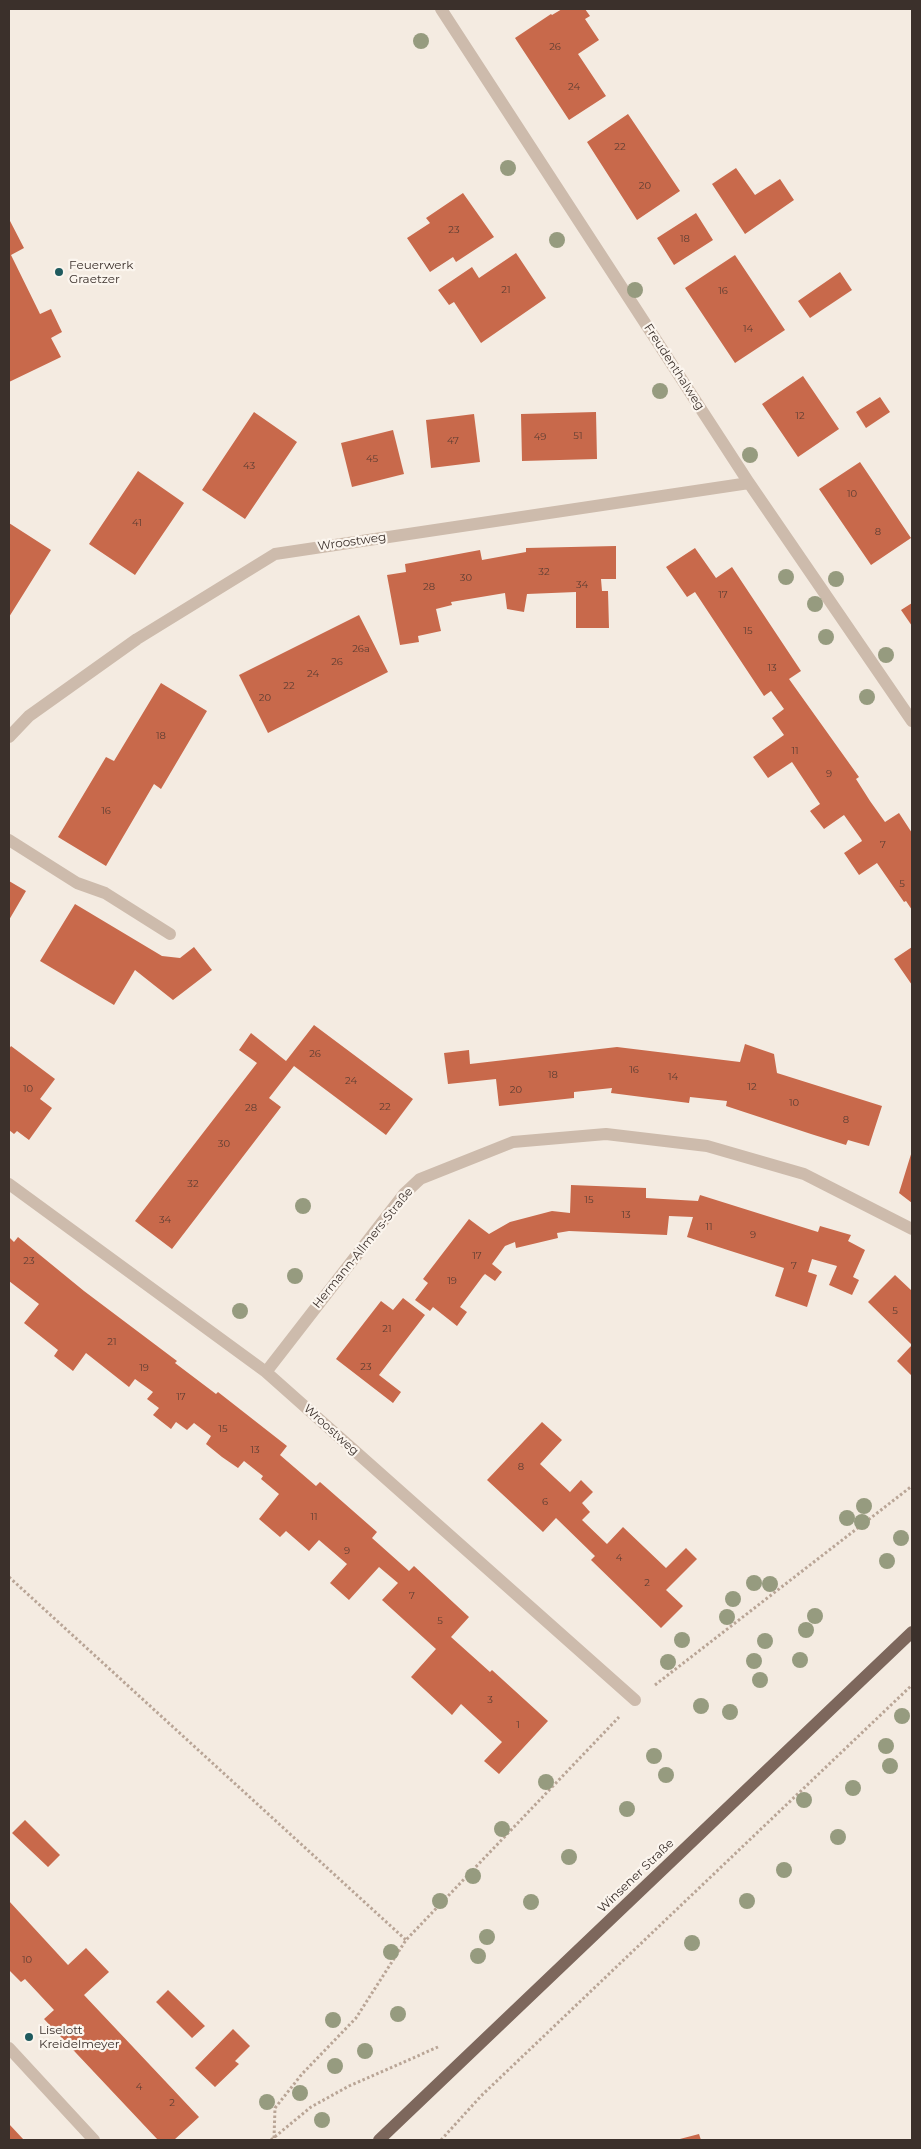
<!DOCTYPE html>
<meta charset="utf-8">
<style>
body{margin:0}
#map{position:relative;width:921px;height:2149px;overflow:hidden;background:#f4ebe1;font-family:Montserrat,sans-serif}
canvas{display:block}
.frame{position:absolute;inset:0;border:10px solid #3b302b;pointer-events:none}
</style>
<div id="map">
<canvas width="921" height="2149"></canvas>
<div class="frame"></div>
</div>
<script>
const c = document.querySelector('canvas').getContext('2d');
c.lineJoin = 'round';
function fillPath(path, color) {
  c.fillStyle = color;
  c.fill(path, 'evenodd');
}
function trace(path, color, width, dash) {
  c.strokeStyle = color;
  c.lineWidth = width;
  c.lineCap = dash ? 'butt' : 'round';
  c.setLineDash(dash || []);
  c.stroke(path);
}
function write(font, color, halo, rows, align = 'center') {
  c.font = font + ' Montserrat,sans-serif';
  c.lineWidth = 4.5;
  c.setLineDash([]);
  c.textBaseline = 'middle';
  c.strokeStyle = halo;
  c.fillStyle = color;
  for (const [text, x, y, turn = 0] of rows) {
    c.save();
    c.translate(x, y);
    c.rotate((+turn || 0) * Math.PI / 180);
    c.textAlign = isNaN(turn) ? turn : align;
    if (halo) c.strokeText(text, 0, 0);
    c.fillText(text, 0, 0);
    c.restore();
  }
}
fillPath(new Path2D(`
 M562 9H585L590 16 585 19 599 40 578 54 606 96 569 120 515 38 551 14 552 15Z
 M628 114 680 191 637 220 587 142Z
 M736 168 755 195 780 179 794 200 745 234 712 184Z
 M463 193 494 237 456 262 453 257 430 272 407 238 430 223 426 218Z
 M696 213 713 240 674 265 657 238Z
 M9 219 24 248 11 255 40 314 51 309 62 332 51 338 61 357 9 382Z
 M516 253 546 298 481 343 454 302 449 305 438 290 472 267 479 278Z
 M735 255 785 330 735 363 685 288Z
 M840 272 852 290 810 318 798 301Z
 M803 376 839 429 798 457 762 404Z
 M880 397 890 412 866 428 856 412Z
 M254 412 297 442 245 519 202 490Z
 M596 412 597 459 522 461 521 414Z
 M474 414 480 462 431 468 426 420Z
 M393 430 404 474 352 487 341 443Z
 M860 462 911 538 871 565 819 489Z
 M138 471 184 503 135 575 89 544Z
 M9 523 51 550 9 617Z
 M616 546V579H601L602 591H608L609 628H576V592L527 594 524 612 507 609 505 593 451 602 452 605 436 609 441 631 418 636 419 642 400 645 387 575 406 572 405 564 480 550 482 560 526 552V548Z
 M695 548 716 578 732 567 801 671 789 679 859 777 856 779 870 801 885 822 899 813 912 833V910L906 901 904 902 877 863 859 875 844 853 862 841 861 839 844 815 824 829 810 811 820 804 792 762 768 778 753 757 784 735 772 718 784 709 771 691 764 696 695 592 687 597 666 567Z
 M912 603V626L901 610Z
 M359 615 388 672 268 733 239 675Z
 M161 683 207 711 161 789 154 784 106 866 58 837 106 757 114 761Z
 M9 881 26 891 9 920Z
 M75 904 162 956 180 958 194 947 212 970 173 1000 135 970 114 1005 40 961Z
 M912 947V985L894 959Z
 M314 1025 413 1099 386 1135 294 1066 269 1098 281 1107 172 1249 135 1221 257 1063 239 1050 251 1033 286 1061Z
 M745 1044 774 1054 777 1073 882 1106 869 1146 848 1140 846 1145 811 1134 726 1106 727 1101 690 1097 689 1103 611 1093 612 1088 574 1092V1098L499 1106 496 1079 448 1084 444 1053 469 1050 470 1064 617 1047 740 1062Z
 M11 1046 55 1079 40 1099 52 1108 29 1140 17 1131 14 1134 9 1130V1049Z
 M912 1151V1203L899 1193Z
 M571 1185 646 1188V1198L698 1201 700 1195 818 1232 820 1226 851 1235 848 1241 865 1250 853 1277 859 1280 852 1295 829 1285 837 1266 812 1259 808 1272 817 1275 807 1307 775 1296 784 1268 687 1237 693 1217 669 1216 667 1235 569 1231 557 1233 558 1238 516 1248 515 1242 505 1246 492 1264 502 1272 495 1281 485 1274 483 1276 460 1307 467 1312 457 1326 433 1307 430 1311 415 1300 428 1283 423 1279 469 1219 489 1234 510 1222 552 1211 570 1213Z
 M9 1237 14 1242 18 1237 84 1291 177 1361 175 1363 216 1394 218 1392 287 1446 280 1455 316 1486 320 1482 377 1532 372 1538 409 1571 414 1566 469 1617 451 1637 490 1672 492 1670 548 1721 499 1774 484 1761 502 1742 461 1704 452 1715 411 1677 436 1649 382 1600 398 1583 379 1567 349 1600 330 1583 347 1564 319 1540 309 1551 286 1531 280 1537 259 1519 279 1494 261 1479 263 1476 244 1461 238 1468 222 1457 206 1444 211 1436 194 1423 187 1430 176 1422 171 1429 153 1415 159 1408 147 1399 153 1392 135 1379 129 1387 86 1353 73 1371 54 1356 58 1350 24 1323 39 1304 9 1281Z
 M895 1275 912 1291V1376L897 1361 912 1345 868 1302Z
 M403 1298 425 1315 379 1375 401 1392 393 1403 336 1359 381 1301 393 1310Z
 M542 1422 562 1440 540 1464 570 1492 581 1480 593 1492 582 1503 590 1512 582 1520 607 1544 623 1527 666 1568 686 1548 697 1559 666 1590 683 1606 661 1628 591 1560 595 1556 556 1518 543 1532 487 1480Z
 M25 1820 60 1855 48 1867 12 1833Z
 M9 1901 68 1965 86 1948 109 1972 84 1995 199 2117 174 2140H158L44 2019 54 2010 25 1979 21 1982 9 1970Z
 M168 1990 205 2026 192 2038 156 2002Z
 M233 2029 250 2046 235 2061 239 2064 215 2087 195 2068Z
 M9 2124 24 2140H9Z
 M699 2134 701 2140H676Z`), '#c8694b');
trace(new Path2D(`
 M9 1577 406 1940
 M655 1685 912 1486
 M274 2138 275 2108 302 2074 356 2018 406 1940 619 1717
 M271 2140 311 2107 349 2086 438 2047
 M441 2140 481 2096 912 1685`), '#b9a596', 3, [2.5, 2.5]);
trace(new Path2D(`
 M441 9 749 483 912 721
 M9 737 29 716 137 639 275 554 749 483
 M9 840 77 883 105 893 170 934
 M9 1184 266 1372 635 1700
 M266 1372 404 1194 420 1179 513 1142 606 1134 707 1146 804 1174 912 1229
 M9 2048 94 2140`), '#cdbbac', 12);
trace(new Path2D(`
 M379 2140 912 1632`), '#7d675c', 12);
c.fillStyle = '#969b7f';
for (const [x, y] of [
 [421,41],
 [508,168],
 [557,240],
 [635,290],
 [660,391],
 [750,455],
 [786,577],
 [836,579],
 [815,604],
 [826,637],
 [886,655],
 [867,697],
 [303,1206],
 [295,1276],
 [240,1311],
 [864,1506],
 [847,1518],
 [862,1522],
 [901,1538],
 [887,1561],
 [754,1583],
 [770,1584],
 [733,1599],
 [815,1616],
 [727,1617],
 [806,1630],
 [682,1640],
 [765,1641],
 [800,1660],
 [754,1661],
 [668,1662],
 [760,1680],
 [701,1706],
 [730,1712],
 [902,1716],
 [886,1746],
 [654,1756],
 [890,1766],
 [666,1775],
 [546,1782],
 [853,1788],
 [804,1800],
 [627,1809],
 [502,1829],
 [838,1837],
 [569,1857],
 [784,1870],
 [473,1876],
 [440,1901],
 [747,1901],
 [531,1902],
 [487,1937],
 [692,1943],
 [391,1952],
 [478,1956],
 [398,2014],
 [333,2020],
 [365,2051],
 [335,2066],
 [300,2093],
 [267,2102],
 [322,2120]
]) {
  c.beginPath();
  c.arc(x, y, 8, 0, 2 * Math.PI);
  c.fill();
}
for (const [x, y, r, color] of [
 [59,272,5,"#1f5a5e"],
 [29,2037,5,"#1f5a5e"]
]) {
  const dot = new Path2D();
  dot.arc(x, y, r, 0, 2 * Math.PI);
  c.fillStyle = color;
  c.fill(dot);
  trace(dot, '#fbf5ee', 2);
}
write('10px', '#5e3e33', null, [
 ["26",555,47],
 ["24",574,87],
 ["22",620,147],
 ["20",645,186],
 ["23",454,230],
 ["18",685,239],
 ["21",506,290],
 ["16",723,291],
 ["14",748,329],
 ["12",800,416],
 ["51",578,436],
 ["49",540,437],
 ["47",453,441],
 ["45",372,459],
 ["43",249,466],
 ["10",852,494],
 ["41",137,523],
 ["8",878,532],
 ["32",544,572],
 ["30",466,578],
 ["34",582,585],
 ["28",429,587],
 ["17",723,595],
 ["15",748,631],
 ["26a",361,649],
 ["26",337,662],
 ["13",772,668],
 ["24",313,674],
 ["22",289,686],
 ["20",265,698],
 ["18",161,736],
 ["11",795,751],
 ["9",829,774],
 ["16",106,811],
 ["7",883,845],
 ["5",902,884],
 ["26",315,1054],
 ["16",634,1070],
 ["18",553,1075],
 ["14",673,1077],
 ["24",351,1081],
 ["12",752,1087],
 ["10",28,1089],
 ["20",516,1090],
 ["10",794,1103],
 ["22",385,1107],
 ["28",251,1108],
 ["8",846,1120],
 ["30",224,1144],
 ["32",193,1184],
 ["15",589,1200],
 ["13",626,1215],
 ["34",165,1220],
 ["11",709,1227],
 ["9",753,1235],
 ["17",477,1256],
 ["23",29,1261],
 ["7",794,1266],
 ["19",452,1281],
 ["5",895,1311],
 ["21",387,1329],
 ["21",112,1342],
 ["23",366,1367],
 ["19",144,1368],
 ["17",181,1397],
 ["15",223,1429],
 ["13",255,1450],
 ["8",521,1467],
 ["6",545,1502],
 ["11",314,1517],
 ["9",347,1551],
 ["4",619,1558],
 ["2",647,1583],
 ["7",412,1596],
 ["5",440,1621],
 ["3",490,1700],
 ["1",518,1725],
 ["10",27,1960],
 ["4",139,2087],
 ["2",172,2103]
]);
write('12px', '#3b302b', '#fbf5ee', [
 ["Feuerwerk",69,265],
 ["Graetzer",69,279],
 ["Liselott",39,2030],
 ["Kreidelmeyer",39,2044]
], 'left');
write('12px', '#3b302b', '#fbf5ee', [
 ["Freudenthalweg",674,367,57],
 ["Wroostweg",352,542,-8],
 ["Hermann-Allmers-Straße",363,1248,-51],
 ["Wroostweg",331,1430,42],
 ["Winsener Straße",636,1876,-44]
]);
</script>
